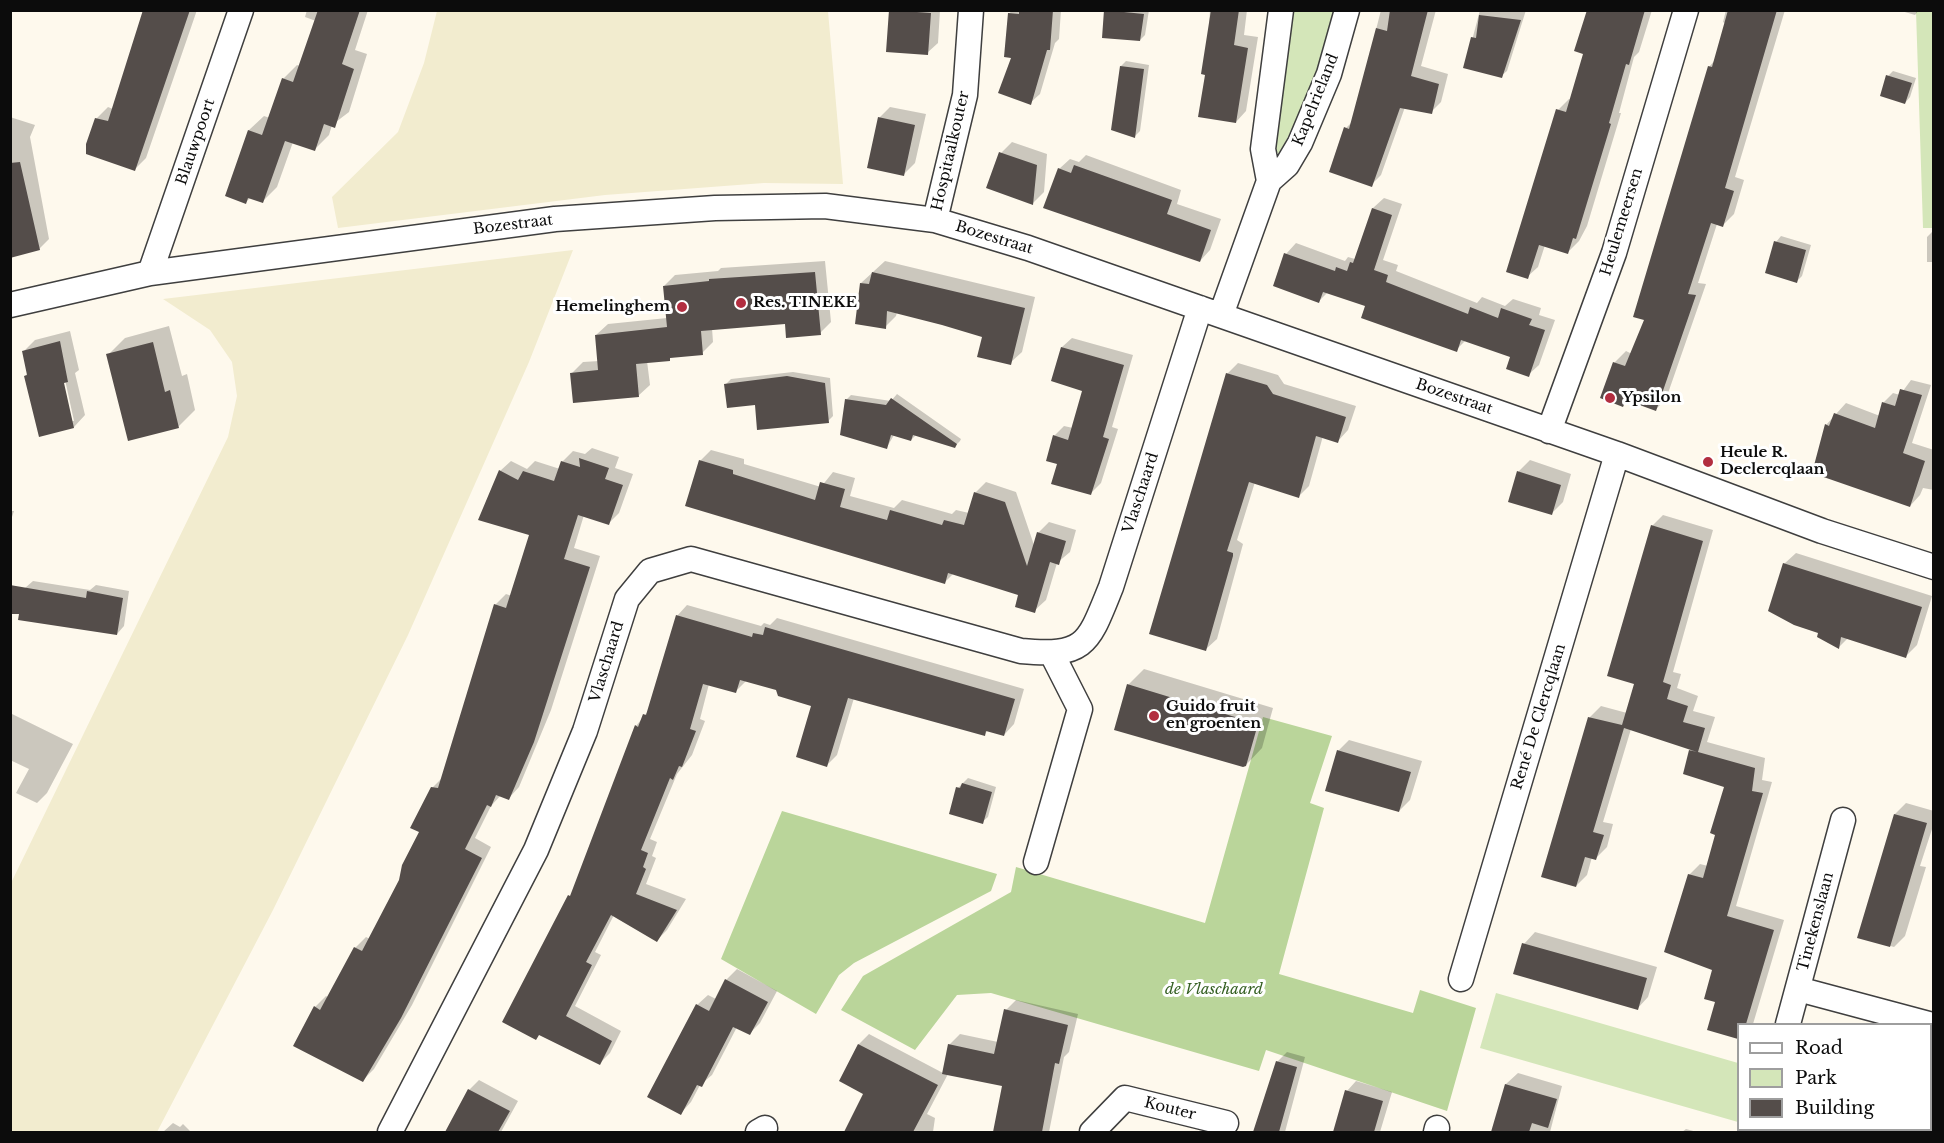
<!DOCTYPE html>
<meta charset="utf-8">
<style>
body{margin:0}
#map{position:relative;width:1944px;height:1143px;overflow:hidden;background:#fef9ed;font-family:"Libre Baskerville",serif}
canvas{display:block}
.frame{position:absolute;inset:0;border:12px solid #0c0c0c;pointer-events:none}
.legend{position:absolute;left:1737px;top:1023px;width:195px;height:108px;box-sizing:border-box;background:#fff;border:2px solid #9e9e9e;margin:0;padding:8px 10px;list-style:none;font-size:18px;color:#0c0c0c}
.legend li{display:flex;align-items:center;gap:12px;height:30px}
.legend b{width:30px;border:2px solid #9e9e9e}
</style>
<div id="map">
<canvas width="1944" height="1143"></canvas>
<div class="frame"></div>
<ul class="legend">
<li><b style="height:8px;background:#fff"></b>Road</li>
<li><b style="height:16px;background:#d4e6b9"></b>Park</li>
<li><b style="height:16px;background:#544d4a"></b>Building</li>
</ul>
</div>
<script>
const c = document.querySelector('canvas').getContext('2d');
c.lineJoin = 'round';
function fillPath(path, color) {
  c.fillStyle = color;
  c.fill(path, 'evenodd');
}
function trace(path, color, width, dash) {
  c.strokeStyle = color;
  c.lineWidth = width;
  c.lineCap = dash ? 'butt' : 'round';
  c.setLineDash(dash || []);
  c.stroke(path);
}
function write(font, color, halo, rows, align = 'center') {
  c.font = font + ' "Libre Baskerville",serif';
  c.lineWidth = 6;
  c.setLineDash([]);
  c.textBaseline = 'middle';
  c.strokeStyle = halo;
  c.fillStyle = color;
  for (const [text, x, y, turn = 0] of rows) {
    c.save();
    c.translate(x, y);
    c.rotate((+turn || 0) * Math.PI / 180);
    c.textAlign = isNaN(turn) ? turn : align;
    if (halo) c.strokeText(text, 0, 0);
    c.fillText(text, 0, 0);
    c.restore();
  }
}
fillPath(new Path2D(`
 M437 11H828L843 184 764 183 605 195 338 228 332 197 398 132 424 63Z
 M573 250 529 362 408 635 273 910 157 1132H11V883L228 437 237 396 232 362 210 330 163 299Z`), '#f2eccf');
fillPath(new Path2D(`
 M1294 11H1336L1320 68 1306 102 1279 154 1274 150Z
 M1916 11H1933V228H1923Z
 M1496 993 1738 1063V1122L1480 1048Z`), '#d4e6b9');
fillPath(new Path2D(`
 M1263 717 1332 736 1310 803 1324 808 1279 974 1413 1013 1420 990 1476 1008 1447 1111 1266 1050 1259 1071 991 993 957 995 915 1050 841 1010 863 976 1011 892 1016 867 1205 923Z
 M782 811 997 874 991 891 854 963 839 975 816 1014 721 959Z`), '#bad59a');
fillPath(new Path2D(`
 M145 10H197L146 158 135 169 96 119 108 107 113 109Z
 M307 10H368L355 50 367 54 349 112 332 125 329 135 315 149 293 142 277 187 263 201 251 197 246 202 227 196 249 130 264 116 270 118 283 79 297 65 300 66 316 21 305 17Z
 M891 10H940L938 43 927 53Z
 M1012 10H1061L1059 39 1055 43 1040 94 1030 103 1013 56 1009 14Z
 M1110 10H1149L1145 35 1140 40 1107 37Z
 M1210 10H1247L1244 35 1258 37 1246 111 1236 122 1206 74Z
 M1381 10H1436L1421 66 1448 74 1441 102 1431 112 1405 107 1381 175 1371 185 1346 128 1353 121Z
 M1480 10H1526L1507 71 1501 76 1465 67Z
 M1588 10H1652L1639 52 1634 57 1619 113H1621L1587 226 1579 241 1568 252 1545 245 1538 267 1527 277 1558 110 1569 99 1571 100 1585 53Z
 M1726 10H1785L1735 177 1744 180 1734 214 1723 225 1717 224 1698 283 1706 284 1666 399 1655 410 1628 400 1623 405 1602 397 1615 362 1626 351 1632 354 1646 319 1709 67 1715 60 1726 24 1723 22Z
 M1898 10H1919L1915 15Z
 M1126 61 1149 65 1140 131 1135 136 1121 66Z
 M1893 71 1916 78 1910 97 1905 103 1888 76Z
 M890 107 926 114 915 163 904 174 879 118Z
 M10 117 35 125 30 137 49 239 39 249 10 256Z
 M1012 142 1047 154 1044 192 1033 203 1001 153Z
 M1086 155 1181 190 1177 204 1221 219 1210 250 1200 261 1059 169 1070 159 1079 162Z
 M1384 198 1402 204 1383 260 1398 265 1396 271 1477 303 1482 297 1505 306 1513 299 1541 308 1539 315 1555 320 1539 365 1528 375 1512 356 1466 340 1456 350 1367 305 1328 292 1319 301 1286 254 1296 243 1345 261 1348 257 1355 259 1373 208Z
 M1932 232 1934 262H1927V237Z
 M1781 236 1811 245 1802 276 1796 282 1776 242Z
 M825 261 831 322 820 333 787 322 712 328 713 342 702 353 647 361 650 385 638 396 572 373 583 362 599 361 596 335 608 324 667 318 664 286 675 275 718 271 721 268Z
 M885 261 1035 297 1022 352 1010 363 984 336 897 312 896 316 885 327 861 283Z
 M169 326 182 376 187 374 195 410 178 427 108 355 125 338Z
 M70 331 79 370 75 373 85 415 74 427 40 435 25 376 28 373 24 351 35 340ZM64 375 74 421H71L61 376Z
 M1072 338 1133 355 1112 427 1118 429 1101 483 1091 493 1059 463 1054 436 1064 426 1073 428 1084 390 1062 347Z
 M1238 363 1278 375 1284 384 1356 406 1348 430 1338 441 1323 436 1309 486 1298 497 1255 482 1237 540 1243 544 1217 639 1206 649 1227 374Z
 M793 372 830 378 833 416 828 421 756 404 726 384 731 379Z
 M1911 380 1931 385 1912 443 1934 450V490L1923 488 1920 495 1910 506 1826 425 1846 403 1880 416 1883 403 1893 393 1900 395Z
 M897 394 961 439 960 441 955 446 916 435 911 440 894 435 887 447 846 400 851 395 891 401Z
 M592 448 619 457 615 468 633 474 619 513 608 524 584 515 574 548 600 556 551 710 519 787 509 798 501 795 491 806 475 838 491 847 412 1005 374 1069 363 1080 315 1007 326 996 329 998 355 948 366 937 370 939 400 881 421 831 432 788 443 777 495 605 506 594 512 596 531 534 500 471 511 461 527 469 535 461 560 469 562 462 573 451 585 454Z
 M711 450 744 459V464L821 487 833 472 855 478 850 496 894 508 902 500 952 514 956 510 969 513 975 493 986 482 1016 492 1034 545 1038 533 1049 522 1076 530 1070 552 1057 563 1046 600 1034 611 1020 594 953 574 944 583 700 461Z
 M1530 460 1571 474 1563 502 1552 513 1510 501 1519 471Z
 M10 511H14L10 523Z
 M1663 515 1713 530 1673 672 1681 674 1677 688 1698 696 1693 711 1715 717 1707 742 1765 758 1762 780 1772 782 1736 906 1784 920 1753 1024H1738V1037L1709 1029 1717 1001 1714 969 1689 875 1700 864 1708 866 1717 834 1725 786 1691 751 1693 749 1631 729 1603 822 1613 824 1607 847 1596 858 1592 857 1587 875 1576 886 1543 876 1590 717 1601 706 1627 713 1636 683 1652 526Z
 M1796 553 1932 596 1917 645 1906 656 1849 637 1839 647 1820 632 1784 564Z
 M33 581 90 590 96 585 129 591 124 626 117 634 25 588Z
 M687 605 761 626 764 623 770 625 777 618 1024 689 1014 724 1004 735 988 730 985 734 854 698 837 755 827 765 813 705 777 689 747 680 736 691 709 684 700 719 705 721 692 755 677 774 650 839 657 842 652 856 656 858 646 884 686 899 667 930 657 940 614 915 595 952 601 955 575 1006 621 1031 610 1053 600 1063 540 1034 504 1021 574 891 636 726 649 710 677 616Z
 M1144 669 1273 708 1262 748 1246 765 1128 685Z
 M10 713 73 744 47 793 37 803 16 793 29 769 10 760Z
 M1349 740 1422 761 1410 800 1399 811 1338 751Z
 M968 778 996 787 988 817 982 822 958 788Z
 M1906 803 1934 811V823L1920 866 1926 867 1905 936 1894 947 1859 937 1895 814Z
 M1535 932 1657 967 1648 997 1637 1009 1524 944Z
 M737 969 777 991 760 1023 750 1033 737 1027 712 1075 700 1085 691 1102 681 1113 697 1005 708 995 716 999 726 980Z
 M1016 1000 1078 1014 1069 1052 1064 1057 1049 1132H995L1003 1085 948 1074 927 1114 935 1118 933 1132H845L865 1093 841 1081 859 1044 869 1034 943 1073 949 1045 960 1034 998 1042 1006 1010Z
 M1287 1052 1305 1057 1285 1132H1254L1277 1062Z
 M1518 1073 1562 1086 1550 1132H1492L1506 1084Z
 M1930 1074 1934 1075V1132H1902L1892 1130H1930Z
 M479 1080 518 1101 501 1132H447L469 1090Z
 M1356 1081 1392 1092 1380 1132H1334L1347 1091Z
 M173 1123 180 1127 183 1124 191 1132H163Z
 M1686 1129 1697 1132H1682Z
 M1800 1130H1829L1826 1132Z`), '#0003');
fillPath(new Path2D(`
 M143 10H190L135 171 86 154V144L95 118 108 121Z
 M318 10H360L342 64 354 69 335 128 324 124 315 151 285 141 263 203 248 198 246 204 225 196 248 130 262 135 282 78 293 82Z
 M889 10 931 13 928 55 886 52Z
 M1019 10H1053L1050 50H1047L1031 105 998 93 1011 58 1004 57 1008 13 1019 14Z
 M1104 10 1144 14 1140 41 1102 38Z
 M1211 10H1239L1234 45 1248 48 1236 123 1198 117 1205 75 1201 74Z
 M1390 10H1428L1411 76 1439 84 1432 114 1400 108 1372 187 1329 172 1344 127 1349 129 1376 28 1387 31Z
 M1587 10H1645L1629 65 1626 64 1609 123 1611 124 1576 239 1573 238 1568 254 1539 245 1528 279 1506 272 1556 109 1566 112 1583 54 1574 51Z
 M1728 10H1777L1725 188 1734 191 1723 227 1711 223 1688 294 1696 295 1656 411 1626 400 1623 407 1600 398 1613 362 1625 366 1644 320 1633 317 1708 66 1712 67Z
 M1479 15 1521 20 1502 78 1463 68 1471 37 1476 38Z
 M1120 66 1144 69 1135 138 1111 130Z
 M1886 75 1912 83 1905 104 1880 96Z
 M878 117 915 125 904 176 867 168Z
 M999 152 1037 165 1033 205 986 188Z
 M20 162 40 250 10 258V163Z
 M1074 165 1172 200 1167 214 1211 230 1200 262 1043 208 1058 168 1071 173Z
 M1372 208 1392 215 1374 270 1388 275 1386 282 1468 314 1470 307 1498 318 1501 308 1532 319 1529 325 1545 330 1529 377 1506 369 1510 357 1461 340 1457 352 1361 318 1365 306 1323 292 1319 303 1273 286 1284 253 1335 271 1336 267 1347 271 1350 262 1353 263Z
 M1774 241 1806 250 1797 283 1765 273Z
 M815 272 821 335 786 338 785 324 701 331 703 355 670 358V361L636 364 639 397 573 403 570 373 598 370 595 335 667 327 663 286 709 281V279Z
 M872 272 1025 308 1011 365 977 357 982 337 942 325 887 311 886 329 855 324 860 283 869 284Z
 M60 341 68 382 64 383 74 428 39 437 24 376 27 375 22 351Z
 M153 342 165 392 170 390 179 428 128 441 106 354Z
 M1061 347 1124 365 1103 437 1109 439 1091 495 1051 484 1057 464 1046 461 1053 435 1068 440 1082 391 1051 381Z
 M1226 373 1267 385 1273 394 1346 417 1338 443 1316 436 1299 498 1249 482 1227 551 1233 553V556L1206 651 1149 634Z
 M787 376 825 383 829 423 757 430 755 405 727 408 724 384Z
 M1900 389 1922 395 1903 453 1925 461 1910 507 1812 473 1825 424 1829 426 1834 413 1875 428 1882 402 1895 406Z
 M891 398 957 444 955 448 913 435 911 441 891 435 887 449 840 435 845 399 886 405Z
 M579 458 609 468 605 479 623 485 609 525 578 515 564 559 590 567 534 742 509 800 496 795 491 807 487 805 465 849 482 858 401 1018 363 1082 293 1046 314 1006 320 1010 354 947 362 951 399 880 402 865 419 832 410 828 431 787 438 788 494 604 506 608 529 535 478 520 499 470 518 480 523 471 554 481 561 461 580 467Z
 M699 460 733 470V474L815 500 820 482 845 489 840 507 887 520 890 510 942 525 944 520 964 525 974 492 1005 502 1027 566 1037 532 1066 541 1059 565 1050 562 1035 613 1015 607 1018 595 948 573 945 584 685 506Z
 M1517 471 1561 485 1552 515 1508 502Z
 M1651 525 1703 541 1663 682 1671 685 1667 699 1688 706 1683 722 1705 728 1698 752 1755 768 1752 791 1763 793 1727 916 1774 930 1746 1024H1738V1039L1707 1030 1715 1002 1704 999 1712 970 1664 952 1688 874 1703 878 1715 835 1710 833 1724 787 1683 774 1689 750 1697 752 1624 728 1593 832 1604 835 1596 860 1585 857 1576 887 1541 877 1588 717 1622 725 1634 684 1607 676Z
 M1783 563 1922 607 1906 658 1841 637 1839 649 1817 637 1818 633 1794 625 1768 611Z
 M10 585 86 598 87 591 123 598 117 635 18 620 19 614H10Z
 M676 615 752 637 753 633 763 635 765 627 1015 699 1004 736 986 731 985 736 848 698 827 767 796 757 811 706 778 696 776 690 740 680 736 693 703 684 690 729 696 731 682 767 679 766 673 780 670 778 641 850 648 853 643 867 646 869 636 894 677 910 657 942 611 915 586 962 592 965 566 1016 612 1041 600 1065 539 1035 536 1040 502 1022 568 895 570 896 635 725 638 727 643 714 646 715Z
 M1127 684 1258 724 1246 766 1243 767 1114 730Z
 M1337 750 1411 772 1399 812 1325 791Z
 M962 783 992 792 983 824 949 814 956 787 960 788Z
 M1894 814 1927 823 1890 947 1857 938Z
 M1522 943 1647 978 1638 1010 1513 974Z
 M725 979 768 1002 750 1035 733 1027 702 1087 697 1085 681 1115 647 1097 696 1004 709 1011Z
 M1004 1009 1068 1025 1059 1064 1055 1063 1042 1132H993L1002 1086 942 1074 948 1044 994 1054Z
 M858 1044 938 1085 913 1132H844L863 1094 839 1081Z
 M1276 1061 1297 1067 1279 1132H1253Z
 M1505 1084 1557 1099 1548 1128 1532 1123 1529 1132H1491Z
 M468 1089 510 1111 498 1132H445Z
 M1345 1090 1383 1101 1374 1132H1333Z`), '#544d4a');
const street = new Path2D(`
 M1269 181 1263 149 1281 10
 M935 220 965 95 971 10
 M150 273 241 10
 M10 305 150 273 555 219 715 208 825 206 935 220 1028 248 1617 454 1822 531 1934 567
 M1221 315 1269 181 1287 165 1300 143 1329 74 1347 10
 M1549 431 1614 253 1686 10
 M1036 862 1080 709 1052 654
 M1461 979 1617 454
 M1798 989 1929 1024
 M1788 1024 1843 820
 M390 1132 536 850 585 731 627 599 650 571 691 559 1021 651C1086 657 1088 644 1111 587L1200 308
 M758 1132 765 1128
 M1092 1132 1125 1098 1226 1123
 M1436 1132 1437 1128
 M1760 1132V1130`);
trace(street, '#3f3f3f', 27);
trace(street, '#fff', 24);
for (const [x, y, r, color] of [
 [741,303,6,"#b22e40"],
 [682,307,6,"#b22e40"],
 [1610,398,6,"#b22e40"],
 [1708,462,6,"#b22e40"],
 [1154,716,6,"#b22e40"]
]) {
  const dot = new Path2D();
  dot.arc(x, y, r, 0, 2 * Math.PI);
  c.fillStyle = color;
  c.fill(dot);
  trace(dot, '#fff', 2);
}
write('15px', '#0c0c0c', '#fff', [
 ["Kapelrieland",1316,100,-68],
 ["Blauwpoort",196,142,-71],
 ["Hospitaalkouter",951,151,-77],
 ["Heulemeersen",1622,222,-73],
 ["Bozestraat",513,225,-7],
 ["Bozestraat",994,238,17],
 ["Bozestraat",1454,397,19],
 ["Vlaschaard",1141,493,-72],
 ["Vlaschaard",607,662,-73],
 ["René De Clercqlaan",1539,717,-73],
 ["Tinekenslaan",1816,922,-75],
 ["Kouter",1170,1109,14]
]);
write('bold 15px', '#0c0c0c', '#fff', [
 ["Res. TINEKE",753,303],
 ["Hemelinghem",670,307,"right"],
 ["Ypsilon",1622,398],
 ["Heule R.",1720,453],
 ["Declercqlaan",1720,470],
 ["Guido fruit",1166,707],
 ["en groenten",1166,724]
], 'left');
write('italic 15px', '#345f22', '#fff', [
 ["de Vlaschaard",1214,990]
]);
</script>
